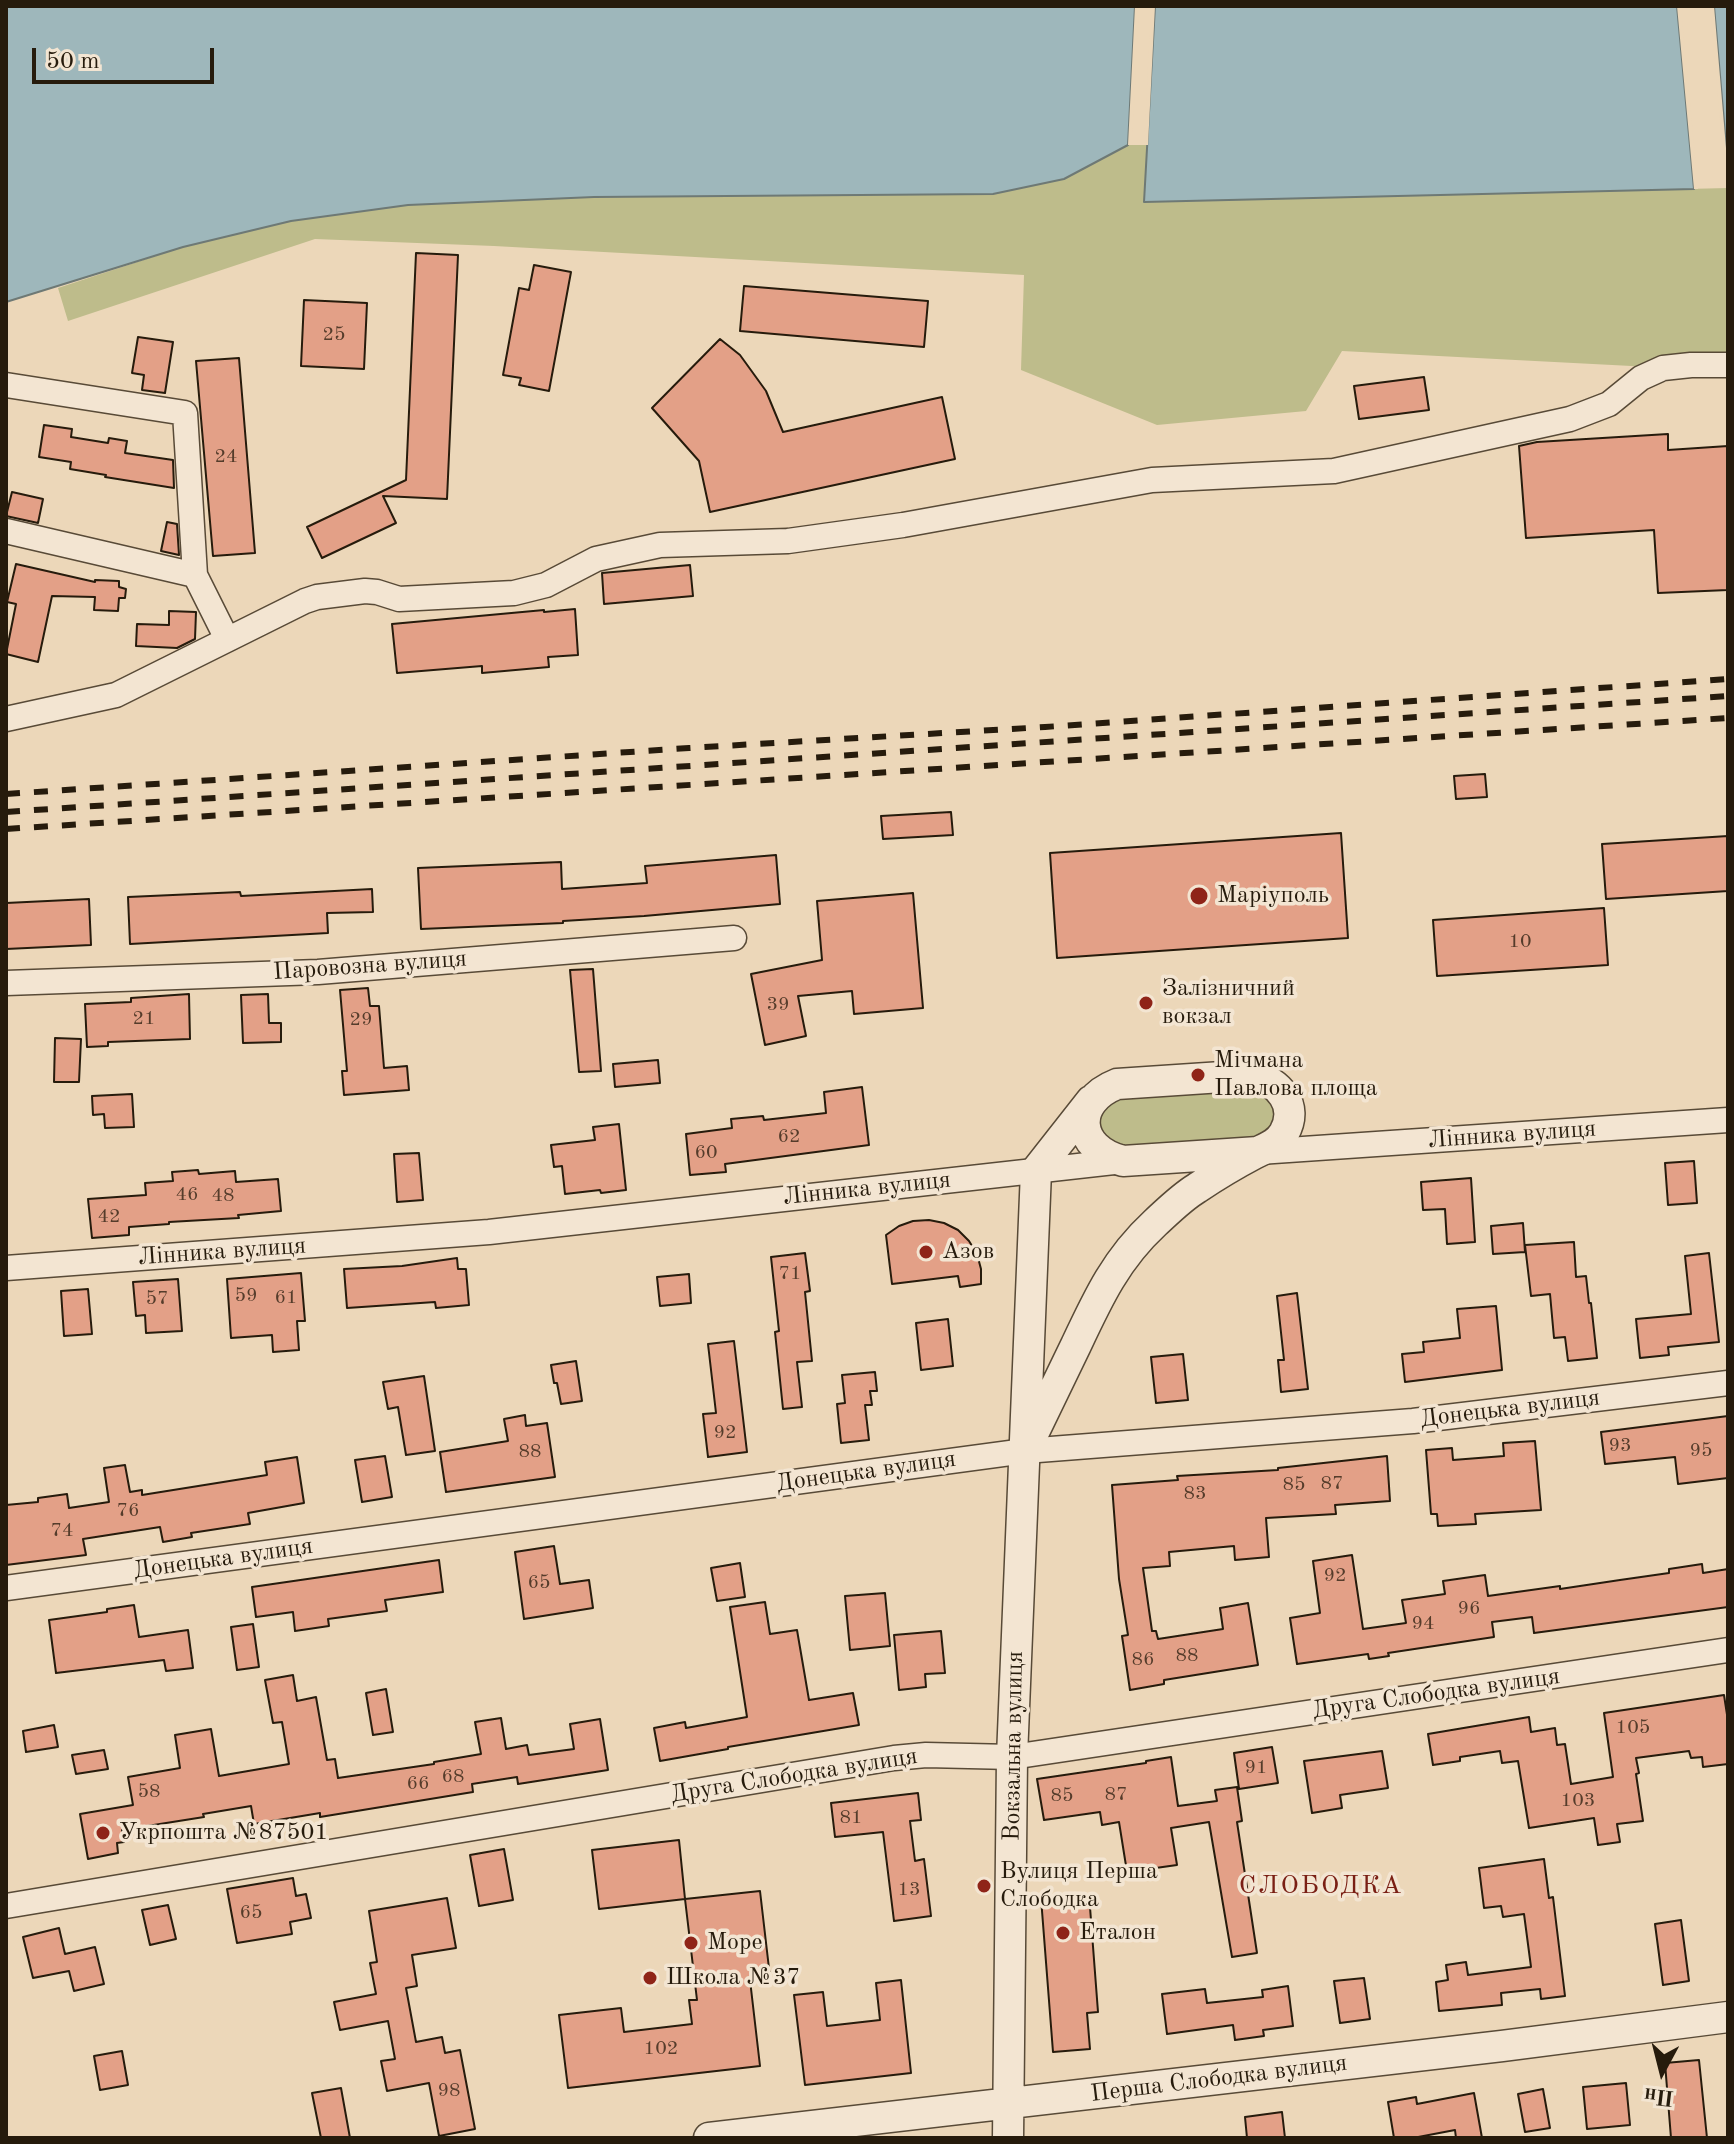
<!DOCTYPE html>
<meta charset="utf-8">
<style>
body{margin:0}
#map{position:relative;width:1734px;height:2144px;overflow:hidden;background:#ecd7b9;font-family:"Old Standard TT",serif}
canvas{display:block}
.frame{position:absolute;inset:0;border:8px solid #261b0c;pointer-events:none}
.north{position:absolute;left:1622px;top:2032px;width:80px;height:80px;-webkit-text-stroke:6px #f3e5d2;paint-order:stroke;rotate:187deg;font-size:22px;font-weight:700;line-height:32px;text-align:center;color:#261b0c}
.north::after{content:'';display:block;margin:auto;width:28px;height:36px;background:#261b0c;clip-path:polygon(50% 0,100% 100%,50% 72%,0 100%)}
.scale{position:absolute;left:32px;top:48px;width:182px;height:36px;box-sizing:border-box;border:4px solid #261b0c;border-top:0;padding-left:10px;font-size:24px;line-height:28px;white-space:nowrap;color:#261b0c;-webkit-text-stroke:6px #f3e5d2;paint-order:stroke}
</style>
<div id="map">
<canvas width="1734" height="2144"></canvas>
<div class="frame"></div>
<div class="north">Пн</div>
<div class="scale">50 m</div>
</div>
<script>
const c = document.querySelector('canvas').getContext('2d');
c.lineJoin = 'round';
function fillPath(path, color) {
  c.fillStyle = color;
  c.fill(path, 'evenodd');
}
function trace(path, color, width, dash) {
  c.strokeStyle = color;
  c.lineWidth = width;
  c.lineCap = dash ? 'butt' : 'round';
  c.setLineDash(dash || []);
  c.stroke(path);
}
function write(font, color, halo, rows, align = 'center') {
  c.font = font + ' "Old Standard TT",serif';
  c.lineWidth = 7;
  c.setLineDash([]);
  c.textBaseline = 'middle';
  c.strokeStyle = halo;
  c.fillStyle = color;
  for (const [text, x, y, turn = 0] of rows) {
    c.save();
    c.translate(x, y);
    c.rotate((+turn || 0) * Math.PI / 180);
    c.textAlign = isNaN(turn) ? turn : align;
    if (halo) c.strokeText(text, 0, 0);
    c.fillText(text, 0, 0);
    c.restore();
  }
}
fillPath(new Path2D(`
 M1128 145H1148L1145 202 1728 188V371L1342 351 1306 411 1157 425 1021 370 1024 275 494 246 315 239 68 321 58 288 183 247 291 221 408 205 594 197 993 194 1064 179Z
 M1251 1085 1282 1111 1266 1139 1123 1150 1102 1143 1094 1113 1108 1096Z`), '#bebc8b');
const water = new Path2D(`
 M6 6H1135L1128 145 1064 179 993 194 594 197 408 205 291 221 183 247 6 302Z
 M1155 6H1677L1694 189 1144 202Z
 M1714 6H1728V168Z`);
fillPath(water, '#9eb7bb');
trace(water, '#6e7975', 2);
fillPath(new Path2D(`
 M1135 6H1139L1132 145H1128Z
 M1151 6H1155L1148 145H1144Z
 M1677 6H1681L1698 189H1694Z
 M1710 6H1714L1728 172 1724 168Z`), '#ecd7b9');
const building = new Path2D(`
 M416 253 458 255 447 499 383 496 396 523 322 558 307 527 406 480Z
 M534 265 571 272 549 391 519 385 521 378 503 375 519 288 529 290Z
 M744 286 928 301 924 347 740 331Z
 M304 300 367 303 364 369 301 366Z
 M138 337 173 342 165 393 142 390 144 375 132 373Z
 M720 339 740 355 766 391 783 432 942 397 955 459 710 512 699 461 652 408Z
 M239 358 255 553 213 556 196 361Z
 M1424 377 1429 410 1359 419 1354 386Z
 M44 425 72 429 71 437 108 443 109 438 127 441 125 453 173 460 174 488 105 477 106 475 70 469 71 462 39 457Z
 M1668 434V450L1728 446V590L1658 593 1654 530 1526 538 1519 446 1537 442Z
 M12 492 43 499 38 523 6 516Z
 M167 522 177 524 179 555 161 551Z
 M16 564 95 582V580L119 581V587L126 589 125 598H119L118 611 94 610 95 597 52 596 38 662 6 654 16 604 7 602Z
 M690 565 693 596 604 604 602 573Z
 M575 609 578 655 548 657 549 667 482 673V666L397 673 392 624 544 610V612Z
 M169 611 196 612 195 639 177 648 136 646 137 624 169 625Z
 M1485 774 1487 797 1456 799 1454 776Z
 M951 812 953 835 883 839 881 816Z
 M1341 833 1348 938 1057 958 1050 853Z
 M1728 836V891L1606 899 1602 844Z
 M776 855 780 904 644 916 563 921V923L421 929 418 868 561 862 562 889 647 883 645 866Z
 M372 889 373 912 327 913 328 933 130 944 128 897 240 892 241 896Z
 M913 893 923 1008 854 1014 852 991 798 996 806 1036 765 1045 751 974 822 960 817 901Z
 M89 899 91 945 6 949V903Z
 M1604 908 1608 965 1437 976 1433 920Z
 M593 969 601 1071 579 1072 570 970Z
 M368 988 370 1006H379L384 1068 407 1066 409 1090 344 1095 342 1071H347L340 990Z
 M189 994 190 1039 108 1042V1046L87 1047 85 1004 131 1002V998Z
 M268 994 269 1023H281V1042L243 1043 241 995Z
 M55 1038 81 1039 79 1082H54Z
 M658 1060 660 1083 615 1087 613 1064Z
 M862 1087 869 1145 725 1164 726 1172 690 1175 686 1134 732 1128 731 1119 763 1116 764 1120 826 1113 824 1092Z
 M132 1094 134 1127 105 1128 104 1114 93 1115 92 1096Z
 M619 1124 626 1190 601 1193 600 1190 565 1194 562 1166 554 1167 551 1145 595 1140 593 1127Z
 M419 1153 423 1200 397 1202 394 1154Z
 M1694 1161 1697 1203 1668 1205 1665 1163Z
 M198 1170 199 1174 235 1171 236 1182 278 1179 281 1211 238 1215 239 1218 169 1222V1224L129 1227V1235L92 1238 88 1199 146 1195 145 1183 173 1181 172 1172Z
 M1471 1178 1475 1242 1447 1244 1445 1209 1423 1210 1421 1182Z
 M929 1220 944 1223 958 1230 969 1241 977 1254 981 1269V1284L960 1287 958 1276 892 1284 886 1235 899 1226 913 1221Z
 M1523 1223 1525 1252 1493 1254 1491 1226Z
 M1574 1242 1576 1277 1586 1276 1589 1303H1591L1597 1358 1568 1361 1565 1337 1554 1338 1550 1294 1531 1296 1525 1245Z
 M805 1253 810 1291 805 1292 812 1361 797 1362 802 1407 783 1409 775 1332 779 1331 771 1257Z
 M1709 1253 1719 1342 1668 1347 1669 1355 1640 1358 1636 1319 1691 1314 1685 1256Z
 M457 1258 458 1269H466L469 1305 436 1308 435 1302 347 1308 344 1269 402 1266Z
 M301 1273 305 1321H297L299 1350 273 1352 272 1335 231 1338 227 1279Z
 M689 1274 691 1303 660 1306 657 1277Z
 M178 1279 182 1331 146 1333 145 1315 136 1316 133 1282Z
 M88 1289 92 1334 64 1336 61 1291Z
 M1297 1293 1308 1389 1281 1392 1278 1360H1284L1277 1296Z
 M1496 1306 1502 1370 1405 1382 1402 1354 1424 1352 1423 1342 1460 1338 1457 1309Z
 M948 1319 953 1366 921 1370 916 1323Z
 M734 1341 747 1452 708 1457 703 1414 716 1413 708 1344Z
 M1183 1354 1188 1400 1156 1403 1151 1357Z
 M576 1361 582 1401 561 1404 557 1383H554L551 1365Z
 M875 1372 877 1391H870L872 1405H865L869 1440 841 1443 837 1404 845 1403 842 1375Z
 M424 1376 435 1451 406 1455 398 1407 388 1409 383 1382Z
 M525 1415 526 1426 547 1423 555 1477 446 1492 440 1452 508 1441 504 1419Z
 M1728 1416V1478L1678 1484 1675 1457 1605 1464 1601 1432Z
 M1535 1441 1541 1510 1475 1514 1476 1524 1438 1526 1437 1514H1431L1426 1450 1452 1448 1453 1460 1504 1456 1503 1443Z
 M385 1456 392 1497 362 1502 355 1460Z
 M1387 1456 1390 1501 1335 1505 1336 1514 1266 1518 1269 1557 1235 1560 1234 1546 1169 1552 1170 1566 1143 1568 1152 1631H1156L1158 1639 1223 1629 1220 1608 1248 1603 1258 1665 1164 1680V1684L1130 1690 1122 1636 1128 1635 1119 1579 1112 1485 1178 1480 1177 1476 1278 1470V1468Z
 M297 1457 304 1503 248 1513 250 1524 191 1533 192 1537 163 1542 160 1527 83 1539 86 1555 6 1565V1505L38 1502V1498L67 1494 69 1508 109 1502 104 1468 125 1465 130 1492 142 1490V1495L267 1475 265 1462Z
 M554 1546 560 1584 589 1580 593 1608 524 1619 515 1552Z
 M1352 1555 1363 1629 1406 1623 1402 1600 1445 1594 1443 1581 1485 1575 1488 1596 1560 1586V1589L1620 1580 1669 1573V1569L1702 1564 1703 1573 1728 1569V1607L1534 1633 1532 1617 1492 1622 1494 1637 1388 1653 1389 1656 1369 1659 1368 1654 1297 1664 1290 1618 1320 1613 1313 1561Z
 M439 1560 443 1592 385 1600 387 1611 328 1619 329 1626 295 1631 293 1612 256 1617 252 1587Z
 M740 1563 745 1597 717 1601 711 1568Z
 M885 1593 890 1646 850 1650 845 1596Z
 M765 1602 770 1634 797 1630 809 1700 853 1693 859 1725 728 1747V1749L660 1761 654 1728 685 1722 686 1728 747 1717 730 1607Z
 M134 1605 139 1637 188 1630 193 1668 166 1671 164 1660 56 1673 49 1620 107 1612V1609Z
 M253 1624 259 1667 237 1670 231 1627Z
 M941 1631 945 1673 925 1674 926 1687 899 1690 894 1635Z
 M293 1675 297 1701 316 1697 327 1760 335 1759 338 1778 434 1764V1762L481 1754 475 1722 501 1718 506 1749 527 1745 529 1755 574 1749 570 1724 600 1719 608 1770 518 1784 517 1777 472 1784 473 1792 320 1817V1813L254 1824 251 1806 203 1814 204 1817 122 1830 124 1842 117 1843 118 1853 88 1859 80 1814 133 1805 128 1777 180 1768 175 1735 211 1729 219 1776 289 1764 282 1722 273 1723 265 1680Z
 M386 1689 393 1732 373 1735 366 1693Z
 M1724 1695 1728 1721V1764L1703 1767 1702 1757 1691 1758 1689 1751 1636 1758 1639 1773 1636 1774 1643 1821 1617 1824 1620 1842 1598 1845 1594 1818 1529 1828 1518 1761 1502 1763 1500 1751 1460 1757V1761L1433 1765 1428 1734 1529 1717 1531 1732 1555 1728 1557 1745 1565 1744 1571 1784 1613 1777 1604 1713Z
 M54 1725 58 1747 26 1752 23 1731Z
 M1272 1747 1278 1783 1239 1789 1234 1753Z
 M104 1750 108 1769 76 1774 72 1755Z
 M1382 1751 1388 1788 1340 1795 1342 1808 1312 1813 1304 1761Z
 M1171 1757 1178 1806 1217 1801 1215 1790 1237 1787 1242 1821 1237 1822 1257 1953 1232 1957 1209 1822 1171 1828 1177 1865 1127 1872 1119 1822 1102 1825 1100 1812 1044 1820 1037 1779 1146 1763V1761Z
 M918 1793 921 1820 910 1821 915 1861 924 1859 931 1916 894 1921 883 1832 835 1837 831 1803Z
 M679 1840 685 1899 599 1909 592 1850Z
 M504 1849 513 1900 479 1906 470 1855Z
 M1544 1859 1549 1898 1553 1897 1565 1996 1541 1999 1540 1989 1501 1993 1502 2005 1439 2011 1436 1982 1448 1980 1446 1965 1466 1962 1468 1975 1531 1967 1524 1914 1503 1917 1501 1906 1484 1908 1479 1868Z
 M293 1878 296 1896 306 1894 311 1918 290 1922 292 1934 237 1943 227 1889Z
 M760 1891 770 1977 750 1980 760 2066 568 2088 559 2015 621 2008 624 2032 692 2024 689 2000H697L685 1899Z
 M1089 1894 1098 2012 1087 2013 1090 2049 1053 2052 1041 1898Z
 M447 1898 456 1948 412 1955 417 1986 406 1988 416 2042 442 2037 445 2053 460 2050 475 2129 439 2136 429 2083 387 2091 381 2061 395 2059 388 2021 340 2030 334 2002 376 1994 370 1963 377 1962 369 1911Z
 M168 1905 176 1939 150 1945 142 1910Z
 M1681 1920 1689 1981 1663 1985 1655 1924Z
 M59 1928 65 1954 95 1947 104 1984 74 1991 69 1971 33 1978 23 1937Z
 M1364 1978 1370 2019 1340 2023 1334 1981Z
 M901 1980 911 2073 805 2085 794 1995 823 1992 827 2026 880 2020 876 1983Z
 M1288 1986 1293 2026 1263 2030 1264 2036 1235 2040 1233 2025 1167 2034 1162 1994 1205 1989 1207 2003 1263 1997 1262 1990Z
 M122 2051 128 2085 100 2090 94 2056Z
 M1699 2060 1707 2138H1671L1665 2063Z
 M1626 2083 1630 2125 1587 2129 1583 2087Z
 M341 2088 350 2138H321L312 2093Z
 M1543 2089 1550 2128 1525 2132 1518 2094Z
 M1474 2093 1482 2138H1456L1455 2130 1413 2138H1394L1388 2102 1416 2097 1417 2104Z
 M1282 2112 1285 2138H1247L1245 2117Z`);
fillPath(building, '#e3a087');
trace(building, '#261b0c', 2);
const minor = new Path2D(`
 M6 385 185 413 195 575 227 639
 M6 531 195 575
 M6 719 116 695 305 601 317 597 365 591 377 592 399 599 514 593 546 585 596 559 660 545 788 541 903 525 1152 480 1334 471 1570 419 1609 404 1641 378 1663 368 1691 365H1728
 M6 983 318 972 734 938
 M1259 1152 1728 1120
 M6 1268 489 1232 1123 1161
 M6 1588 1025 1451 1413 1421 1728 1383
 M6 1906 894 1758 926 1755 1012 1757 1728 1650`);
const tertiary = new Path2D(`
 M1031 1438C1046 1407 1061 1376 1076 1345 1098 1298 1116 1259 1155 1223 1168 1211 1182 1197 1197 1188 1215 1176 1235 1164 1254 1154 1265 1148 1277 1145 1284 1133 1300 1105 1278 1081 1252 1075L1117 1084C1071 1102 1075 1149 1123 1161L1258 1152
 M709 2138 1502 2046 1728 2017
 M1008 2138 1012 1757 1036 1171 1091 1101`);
trace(minor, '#584a37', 27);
trace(tertiary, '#584a37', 33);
trace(minor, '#f3e5d2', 24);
trace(tertiary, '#f3e5d2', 30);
trace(new Path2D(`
 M6 794 689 748 1045 727 1728 679
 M6 812 1728 696
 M6 829 1728 718`), '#261b0c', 6, [14, 14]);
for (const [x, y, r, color] of [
 [1199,896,10,"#8f2418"],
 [1146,1003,8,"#8f2418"],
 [1198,1075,8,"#8f2418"],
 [926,1252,8,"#8f2418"],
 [103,1833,8,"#8f2418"],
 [984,1886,8,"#8f2418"],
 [1063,1933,8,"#8f2418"],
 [691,1943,8,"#8f2418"],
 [650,1978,8,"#8f2418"]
]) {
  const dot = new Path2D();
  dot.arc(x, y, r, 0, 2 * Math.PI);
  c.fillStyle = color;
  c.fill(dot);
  trace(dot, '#f3e5d2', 3);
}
write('20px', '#553c2b', null, [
 ["25",334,335],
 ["24",226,457],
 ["10",1520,942],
 ["39",778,1005],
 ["21",144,1019],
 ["29",361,1020],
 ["62",789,1137],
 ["60",706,1153],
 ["46",187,1195],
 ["48",223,1196],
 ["42",109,1217],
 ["71",790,1274],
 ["59",246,1296],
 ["61",286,1298],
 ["57",157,1299],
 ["92",725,1433],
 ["93",1620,1446],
 ["95",1701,1451],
 ["88",530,1452],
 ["87",1332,1484],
 ["85",1294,1485],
 ["83",1195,1494],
 ["76",128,1511],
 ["74",62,1531],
 ["92",1335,1576],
 ["65",539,1583],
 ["96",1469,1609],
 ["94",1423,1624],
 ["88",1187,1656],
 ["86",1143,1660],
 ["105",1633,1728],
 ["91",1256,1768],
 ["68",453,1777],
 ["66",418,1784],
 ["58",149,1792],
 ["87",1116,1795],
 ["85",1062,1796],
 ["103",1578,1801],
 ["81",851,1818],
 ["13",909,1890],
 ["65",251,1913],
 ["102",661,2049],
 ["98",449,2091]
]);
write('24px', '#261b0c', '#f3e5d2', [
 ["Маріуполь",1217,896],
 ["Залізничний",1162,989],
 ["вокзал",1162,1017],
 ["Мічмана",1214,1061],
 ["Павлова площа",1214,1089],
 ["Азов",942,1252],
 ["Укрпошта №87501",119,1833],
 ["Вулиця Перша",1000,1872],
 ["Слободка",1000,1900],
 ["Еталон",1079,1933],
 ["Море",707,1943],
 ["Школа №37",666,1978]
], 'left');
write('24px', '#261b0c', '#f3e5d2', [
 ["Паровозна вулиця",370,966,-4],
 ["Лінника вулиця",1512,1135,-4],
 ["Лінника вулиця",867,1189,-6],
 ["Лінника вулиця",222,1252,-4],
 ["Донецька вулиця",1510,1409,-7],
 ["Донецька вулиця",866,1472,-8],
 ["Донецька вулиця",223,1559,-8],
 ["Друга Слободка вулиця",1436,1694,-8],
 ["Вокзальна вулиця",1014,1746,-89],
 ["Друга Слободка вулиця",794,1776,-9],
 ["Перша Слободка вулиця",1219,2079,-7]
]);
c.letterSpacing = '2px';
write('26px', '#7a1f14', '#f3e5d2', [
 ["СЛОБОДКА",1321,1886]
]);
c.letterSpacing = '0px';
</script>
